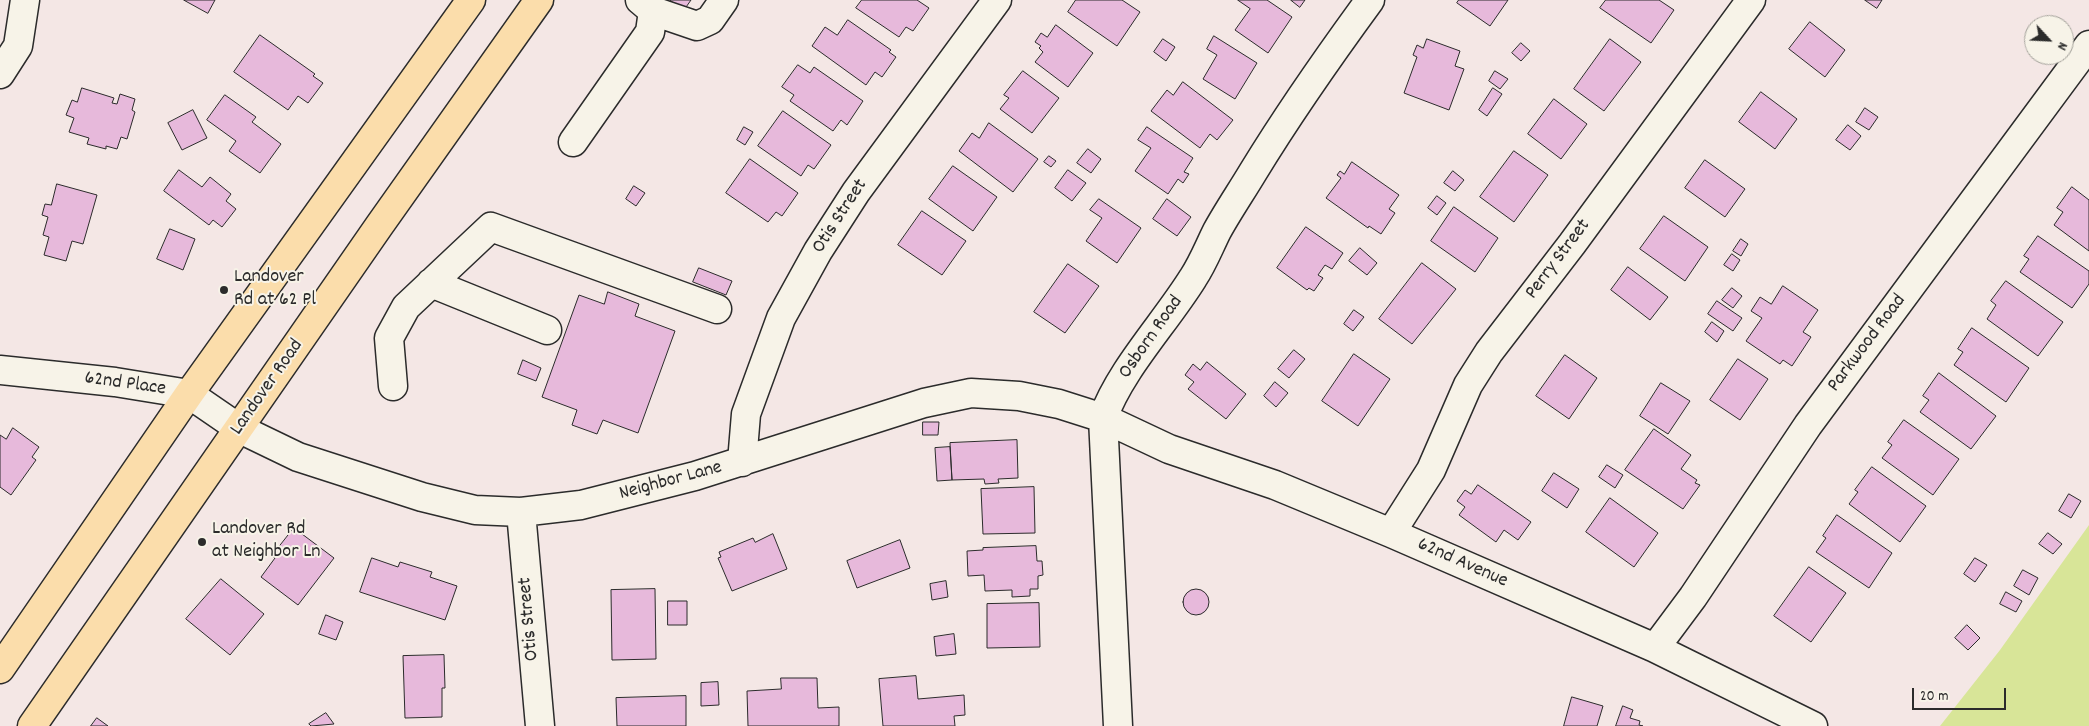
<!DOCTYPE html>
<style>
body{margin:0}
#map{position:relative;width:2089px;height:726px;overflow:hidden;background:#f4e7e5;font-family:Dekko,sans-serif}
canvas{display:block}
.north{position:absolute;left:2024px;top:15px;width:50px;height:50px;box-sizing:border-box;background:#f7f3e8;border:1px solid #a5a39c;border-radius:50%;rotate:115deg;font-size:14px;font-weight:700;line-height:20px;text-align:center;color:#2b2b2b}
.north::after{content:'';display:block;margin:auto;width:18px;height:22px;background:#2b2b2b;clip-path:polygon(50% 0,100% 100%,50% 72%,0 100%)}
.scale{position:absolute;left:1912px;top:688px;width:94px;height:22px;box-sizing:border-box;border:2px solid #2b2b2b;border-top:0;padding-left:6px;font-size:15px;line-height:18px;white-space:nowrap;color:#2b2b2b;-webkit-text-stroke:4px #f7f3e8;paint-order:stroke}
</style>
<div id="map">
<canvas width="2089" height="726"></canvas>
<div class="north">N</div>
<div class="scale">20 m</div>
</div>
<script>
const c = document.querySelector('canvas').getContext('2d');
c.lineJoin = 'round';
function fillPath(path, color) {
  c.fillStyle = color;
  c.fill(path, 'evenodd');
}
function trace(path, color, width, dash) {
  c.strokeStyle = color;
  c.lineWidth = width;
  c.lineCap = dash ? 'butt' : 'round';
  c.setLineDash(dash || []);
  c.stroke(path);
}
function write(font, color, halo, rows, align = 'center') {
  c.font = font + ' Dekko,sans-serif';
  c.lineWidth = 4;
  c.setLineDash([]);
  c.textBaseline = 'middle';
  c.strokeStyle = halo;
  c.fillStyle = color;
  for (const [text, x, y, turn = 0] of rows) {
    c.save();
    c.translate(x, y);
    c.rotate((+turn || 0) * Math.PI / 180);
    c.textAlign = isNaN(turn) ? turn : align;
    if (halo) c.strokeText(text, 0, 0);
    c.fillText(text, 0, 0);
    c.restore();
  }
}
fillPath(new Path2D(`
 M2089 525V726H1940L2000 650Z`), '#d8e598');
const building = new Path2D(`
 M184 0H215L208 13Z
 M670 0H691L684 10Z
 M862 0H917L929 8 913 31 906 27 899 37 856 8Z
 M1076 0H1122L1140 12 1117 46 1068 12Z
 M1238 0H1267L1292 17 1268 53 1235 30 1250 9Z
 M1291 0H1305L1300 7Z
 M1459 0H1508L1490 26 1457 3Z
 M1606 0H1659L1674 10 1651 43 1600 8Z
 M1865 0H1882L1877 8Z
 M848 20 891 50 889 52 896 57 882 77 875 72 866 85 812 46 825 27 837 35Z
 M1810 22 1845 50 1825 77 1789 49Z
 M1056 25 1093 53 1068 87 1035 62 1043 52 1039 48 1041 46 1035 42 1041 33 1047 37Z
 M260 35 315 74 313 76 323 83 308 103 298 96 288 110 234 72Z
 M1214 36 1257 63 1235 99 1203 79 1217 55 1207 49Z
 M1163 39 1175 47 1166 61 1154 52Z
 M1427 39 1460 51 1455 66 1464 69 1449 110 1404 93 1417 57 1413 55 1417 45 1423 48Z
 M1610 39 1641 62 1604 111 1574 89Z
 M1521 43 1530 51 1521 61 1512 53Z
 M798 65 810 73 814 67 863 101 847 125 841 120 833 131 790 101 794 95 782 87Z
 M1023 71 1059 98 1032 133 1000 109 1009 98 1004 95Z
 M1495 71 1508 79 1500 89 1489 81Z
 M1183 82 1233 120 1217 140 1210 134 1200 148 1151 111 1167 90 1173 95Z
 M82 88 114 98 112 103 117 104 120 94 135 99 132 110 135 112 127 139 121 137 117 149 106 146V149L87 144 89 138 69 132 74 118 66 115 72 100 77 102Z
 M1493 88 1502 94 1487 116 1479 110Z
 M1761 92 1797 119 1775 149 1739 122Z
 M225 95 256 117 252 122 281 144 260 173 229 151 236 141 207 120Z
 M1554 99 1587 124 1561 159 1528 134Z
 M1865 108 1878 117 1869 130 1856 122Z
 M193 110 207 138 182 150 168 123Z
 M783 111 831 145 814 169 808 165 801 176 758 146Z
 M989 123 1038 159 1013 192 959 151 972 133 979 138Z
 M1848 125 1861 136 1850 150 1836 140Z
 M744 127 753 132 745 145 737 140Z
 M1147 127 1193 158 1184 172 1189 174 1183 183 1178 179 1168 194 1135 171 1151 148 1138 140Z
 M1088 149 1101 159 1091 173 1077 163Z
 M1514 151 1548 175 1514 222 1480 197Z
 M1049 156 1056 161 1051 167 1044 162Z
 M750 159 798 193 782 216 776 212 768 222 726 193Z
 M1705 160 1745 189 1725 217 1685 188Z
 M1352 162 1399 195 1389 209 1395 213 1381 234 1369 226 1368 228 1326 198 1341 178 1337 175 1340 171 1344 174Z
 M953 166 997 197 973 231 929 199Z
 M179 170 202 187 210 177 231 194 226 201 236 209 222 227 213 220 209 225 164 191Z
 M1068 170 1086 183 1072 201 1055 188Z
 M1453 171 1464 180 1455 191 1444 183Z
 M57 184 97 195 83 244 72 241 66 261 44 255 49 237 43 235 48 217 42 215 45 204 51 205Z
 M634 186 645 193 636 206 626 199Z
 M2072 187 2089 200V251L2054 225 2063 212 2057 208Z
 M1437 196 1446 203 1437 215 1428 208Z
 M1099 199 1141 228 1117 263 1086 241 1102 218 1090 210Z
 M1167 199 1191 217 1177 236 1153 219Z
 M1454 207 1498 238 1475 272 1431 241Z
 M922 211 966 241 942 275 898 245Z
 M1664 216 1708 247 1685 281 1640 249Z
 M1306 227 1343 253 1332 269 1325 265 1318 275 1323 278 1314 291 1309 288 1307 290 1277 268Z
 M170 229 195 239 183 270 157 259Z
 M2038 236 2089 271V284L2072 308 2020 272 2029 259 2024 256Z
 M1741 239 1748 244 1741 256 1733 251Z
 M1360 248 1377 263 1367 275 1349 261Z
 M1732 254 1740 260 1733 271 1724 265Z
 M1422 263 1456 289 1412 344 1379 319Z
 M1068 264 1099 286 1065 333 1034 312Z
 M1628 267 1668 297 1650 320 1611 290Z
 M699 268 732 281 726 295 693 282Z
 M2006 281 2063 322 2038 356 1987 319 1996 305 1991 301Z
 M1783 286 1818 310 1803 332 1811 337 1792 366 1783 360 1780 364 1746 341 1762 318 1751 311 1760 297 1771 304Z
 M1732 288 1742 296 1733 308 1722 300Z
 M608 292 639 304 635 316 675 331 638 433 603 420 597 434 572 425 577 410 542 397 579 295 604 304Z
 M1717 301 1742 318 1733 331 1708 314Z
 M1354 310 1364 317 1353 331 1344 324Z
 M1712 322 1724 331 1717 342 1705 332Z
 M1972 328 2029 368 2006 402 1954 365 1963 352 1958 349Z
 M1294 350 1305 359 1289 378 1278 369Z
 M1354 354 1390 379 1358 426 1322 401Z
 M1565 355 1597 378 1569 419 1536 396Z
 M1738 359 1768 379 1740 420 1710 400Z
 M523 360 541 368 536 381 518 374Z
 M1207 362 1246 394 1226 419 1188 389 1194 382 1185 375 1193 364 1200 370Z
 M1939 373 1996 416 1971 449 1920 412 1929 400 1923 396Z
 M1275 382 1288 393 1276 407 1264 396Z
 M1661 383 1690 401 1668 434 1640 416Z
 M1904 420 1959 459 1933 495 1882 458 1892 445 1888 442Z
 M923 422H939L938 435H923Z
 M13 428 39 447 32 457 36 460 11 495 0 487V435L6 439Z
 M1654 429 1691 455 1681 469 1697 480 1695 483 1700 485 1683 509 1625 470Z
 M1017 440 1018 478 998 479 999 483 985 484 984 479 952 480 950 443Z
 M950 447 952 480 937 481 935 448Z
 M1607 465 1623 475 1615 488 1599 477Z
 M1872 467 1926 506 1900 542 1849 504 1858 492 1855 490Z
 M1554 473 1579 489 1567 508 1542 491Z
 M1478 485 1531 522 1518 540 1504 530 1496 542 1459 515 1465 507 1457 501 1465 490 1471 494Z
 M1034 487 1035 533 983 534 981 489Z
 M2069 494 2081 501 2071 518 2059 511Z
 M1610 498 1658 533 1634 567 1586 532Z
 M1837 515 1892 553 1869 588 1816 552 1826 538 1823 536Z
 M294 528 334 558 298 605 261 577 275 558 272 556Z
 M2048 533 2062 544 2053 554 2039 544Z
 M773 534 787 569 732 591 718 558 721 557 719 552 753 538 755 542Z
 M900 540 910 568 857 588 847 561Z
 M1036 546 1037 561H1042L1043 575 1038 576V589H1030V596L1012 597V590L985 591 984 575 968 576 967 551 983 550V548Z
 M372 558 398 567 400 562 432 572 430 577 457 586 445 620 360 592Z
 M1975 558 1987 565 1975 582 1964 574Z
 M1809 567 1846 593 1811 642 1774 616Z
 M2023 570 2038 578 2029 595 2014 586Z
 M221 579 264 614 230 655 186 619Z
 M946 581 948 597 932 600 930 584Z
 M1183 602a13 13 0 1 1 26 0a13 13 0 1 1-26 0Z
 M655 589 656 659 612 660 611 590Z
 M2006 592 2022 601 2016 612 2000 604Z
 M668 601H687V625H668Z
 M1039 603 1040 647 987 648V604Z
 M326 615 343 622 336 640 319 634Z
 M1967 625 1980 638 1968 650 1955 638Z
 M954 634 956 654 936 656 934 637Z
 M444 655 445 688H442V717L405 718 403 656Z
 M916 676 918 699 964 695 965 715 954 716 955 726H883L879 679Z
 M781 678H817L818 708 839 707V726H748L747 691 781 689Z
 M718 682 719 705 701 706V683Z
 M686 696V726H617L616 698Z
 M1572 697 1603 706 1597 726H1564Z
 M1623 706 1633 710 1630 718 1640 721 1639 725 1643 726H1616Z
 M326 713 334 724 311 726 309 724Z
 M97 718 108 726H91Z`);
fillPath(building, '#e7b9db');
trace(building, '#2b2b2b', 1);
const minor = new Path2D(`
 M653 11 697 26 710 20 724 0
 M0 74 18 46 25 0
 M573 142 650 32 653 11 640 0
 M431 283 547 330
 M0 370 115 382 189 394 240 429 298 457 422 497 475 510 521 512 581 505 695 476 924 403 971 393 1019 396 1059 404 1103 418 1169 449 1275 485 1391 533 1655 648 1813 726
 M393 386 389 338 406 307 491 227 717 309
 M742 462 746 414 781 318 818 251 856 192 997 0
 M521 512 540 726
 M1391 533 1431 470 1468 385 1489 352 1572 244 1751 0
 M1655 648 1693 597 1808 425 2089 45
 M1118 726 1103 418C1120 370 1165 323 1193 278 1203 263 1209 247 1217 231 1228 211 1241 192 1253 172 1289 113 1329 56 1370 0`);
const major = new Path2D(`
 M0 669 189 394 471 0
 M32 726 379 226 539 0`);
trace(minor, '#2b2b2b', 31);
trace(major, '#2b2b2b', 31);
trace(minor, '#f7f3e8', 28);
trace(major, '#fbddab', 28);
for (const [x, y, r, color] of [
 [224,290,5,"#2b2b2b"],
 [202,542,5,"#2b2b2b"]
]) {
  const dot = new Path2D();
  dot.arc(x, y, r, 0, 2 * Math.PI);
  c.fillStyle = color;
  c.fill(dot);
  trace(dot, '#f7f3e8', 2);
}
write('20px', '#2b2b2b', '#f7f3e8', [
 ["Otis Street",841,217,-57],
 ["Perry Street",1559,260,-53],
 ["Osborn Road",1152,338,-55],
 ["Parkwood Road",1868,344,-53],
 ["62nd Place",125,385,8],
 ["Landover Road",268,388,-55],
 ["Neighbor Lane",671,482,-15],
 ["62nd Avenue",1462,564,24],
 ["Otis Street",530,619,-95]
]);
write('20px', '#2b2b2b', '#f7f3e8', [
 ["Landover",234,278],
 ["Rd at 62 Pl",234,301],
 ["Landover Rd",212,530],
 ["at Neighbor Ln",212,553]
], 'left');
</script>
